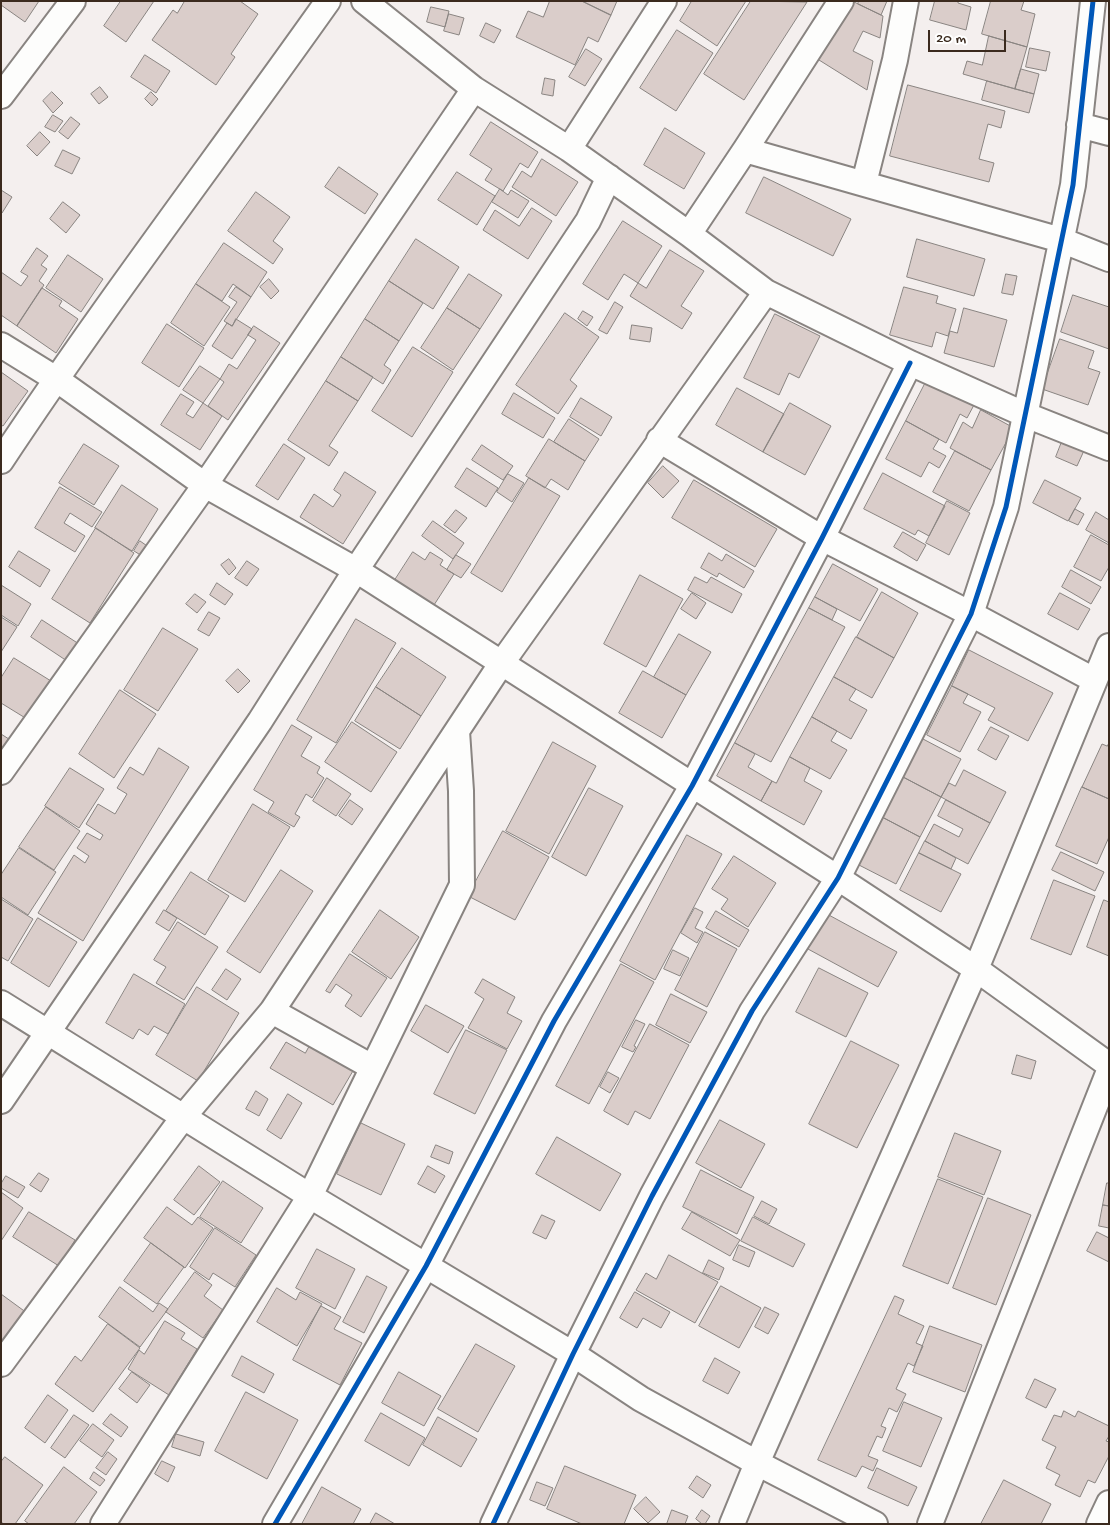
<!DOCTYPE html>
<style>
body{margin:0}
#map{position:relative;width:1110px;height:1525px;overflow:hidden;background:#f4efee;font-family:"Gochi Hand",sans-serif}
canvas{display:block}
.frame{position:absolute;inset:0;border:2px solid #3b2a1e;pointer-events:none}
.scale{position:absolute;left:928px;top:30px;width:78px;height:22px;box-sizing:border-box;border:2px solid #3b2a1e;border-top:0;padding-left:6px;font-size:15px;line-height:18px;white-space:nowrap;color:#3b2a1e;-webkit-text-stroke:4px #fff;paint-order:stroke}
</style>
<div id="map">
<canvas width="1110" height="1525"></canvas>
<div class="frame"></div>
<div class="scale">20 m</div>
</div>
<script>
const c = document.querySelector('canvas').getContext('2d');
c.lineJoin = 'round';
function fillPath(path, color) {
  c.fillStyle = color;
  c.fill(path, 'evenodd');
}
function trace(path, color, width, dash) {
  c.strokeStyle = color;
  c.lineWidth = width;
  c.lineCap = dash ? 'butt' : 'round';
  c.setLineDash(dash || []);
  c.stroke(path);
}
const building = new Path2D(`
 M1 1H39L25 22 1 5Z
 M121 1H154L126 42 104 26Z
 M185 1H240L258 14 231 54 235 57 216 85 152 40 173 10 177 13Z
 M550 1H582L611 15 598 42 588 37 575 65 516 37 528 11 543 17Z
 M582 1H617L611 15Z
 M692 1H746L717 46 680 21Z
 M751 1 807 2 744 100 704 74Z
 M847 1H852L883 16 880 38 863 31 853 51 873 61 867 90 819 60Z
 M859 1H887L881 15 858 4Z
 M935 1H958V3L971 7 966 30 930 20Z
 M991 1H1024L1021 10 1035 14 1027 47 982 34Z
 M431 7 449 11 445 27 427 22Z
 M449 14 464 18 459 35 444 31Z
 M486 23 501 30 494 43 480 36Z
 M677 30 713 53 676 111 640 88Z
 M989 36 1027 47 1015 89 963 74 967 61 982 65Z
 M1030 48 1050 52 1046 71 1026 67Z
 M586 49 602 59 585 86 569 77Z
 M145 55 170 71 156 93 131 77Z
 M1021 69 1039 74 1034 94 1015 89Z
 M545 78 555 80 553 96 542 94Z
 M987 81 1034 94 1029 113 982 100Z
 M908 85 1005 111 1001 128 988 124 979 159 994 163 989 182 890 156Z
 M100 87 108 97 99 104 91 94Z
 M52 92 63 103 53 113 43 101Z
 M151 92 158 99 152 106 145 99Z
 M53 115 63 121 55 132 45 127Z
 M71 117 80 124 68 139 59 132Z
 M491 122 538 152 528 168 520 163 503 191 485 180 492 169 470 155Z
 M665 128 705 153 684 189 644 165Z
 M40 132 50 142 37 156 27 146Z
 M63 150 80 158 72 174 55 166Z
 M542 159 578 182 556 216 512 187 522 171 531 177Z
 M339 167 378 194 365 214 325 187Z
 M457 172 495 196 477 225 438 200Z
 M764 177 851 219 833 256 746 213Z
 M500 189 508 195 511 190 529 201 518 218 492 202Z
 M1 190 12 197 2 213 1 212Z
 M256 192 290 217 273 241 283 249 273 264 228 231Z
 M63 202 80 215 66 233 50 219Z
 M532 208 552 221 528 259 483 230 495 210 519 226Z
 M623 221 662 246 638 283 624 274 608 300 583 284Z
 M416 239 459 267 433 309 389 281Z
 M917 239 985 259 974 296 907 277Z
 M224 243 267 272 251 297 233 284 222 301 196 284Z
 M37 248 48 256 41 265 47 269 39 281 44 285 17 326 1 315V272L21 286 28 276 21 272Z
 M670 250 704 271 681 306 692 313 682 329 630 296 638 283 646 288Z
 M68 255 103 279 81 312 46 288Z
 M469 274 502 295 480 329 447 308Z
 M1006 274 1017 276 1013 295 1002 293Z
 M269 279 279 291 271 299 260 287Z
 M389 281 423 303 399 341 365 319Z
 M196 284 230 307 204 346 171 323Z
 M236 287 251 297 232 326 224 321 237 302 229 297Z
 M904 287 938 296 936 303 956 309 948 336 936 332 932 347 890 335Z
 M42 288 62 301 59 306 78 319 56 353 17 326Z
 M1073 295 1109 307V349L1061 332Z
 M615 302 623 307 607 334 599 330Z
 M447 308 480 329 453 370 421 348Z
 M964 308 1007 320 994 367 944 353 950 331 957 333Z
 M583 311 593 317 587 326 578 319Z
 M565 313 599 337 570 380 577 386 558 414 516 385Z
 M775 314 820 336 799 378 789 373 779 395 744 378Z
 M236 319 252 329 232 359 212 346 227 323 232 326Z
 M365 319 399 341 384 365 391 370 383 384 341 357Z
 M167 324 204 348 179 387 142 363Z
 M632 325 652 328 650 342 630 339Z
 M254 326 280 343 228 420 208 406 224 382 220 379 229 364 237 369 256 340 248 335Z
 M1060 339 1094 351 1088 368 1100 372 1088 405 1042 389Z
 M413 347 453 372 412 437 372 411Z
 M341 357 373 377 358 401 326 381Z
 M200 366 220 379 203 403 183 390Z
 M1 372 28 391 3 426 1 425Z
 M927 380 974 405 967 418 960 414 946 443 906 421Z
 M326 381 358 401 329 446 338 452 329 466 288 440Z
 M737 388 784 414 763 452 716 425Z
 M514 393 555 418 543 438 502 414Z
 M181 394 194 402 186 414 193 418 203 403 222 416 200 450 161 425Z
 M581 398 612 417 601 436 570 417Z
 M790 403 831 426 805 475 763 452Z
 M981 410 1014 428 991 470 950 448 963 422 972 428Z
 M569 419 599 439 585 461 554 442Z
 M906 421 939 439 933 449 946 456 939 468 929 462 921 477 886 459Z
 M1065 434 1087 444 1077 466 1056 457Z
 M549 439 585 461 568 490 551 479 545 488 526 476Z
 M84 444 119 466 94 505 59 483Z
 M284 444 305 458 278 500 256 486Z
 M482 445 513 466 503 480 472 460Z
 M955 451 991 470 969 511 933 492Z
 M663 466 679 481 663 498 648 483Z
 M467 468 498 488 486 507 455 487Z
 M345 472 376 492 343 544 300 517 314 494 333 507 341 495 334 490Z
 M883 473 945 506 929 536 918 530 915 535 864 509Z
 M508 474 524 483 512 502 497 492Z
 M529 478 560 496 502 592 471 573Z
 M694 480 777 529 755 567 672 518Z
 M1045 480 1081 498 1068 521 1033 503Z
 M122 485 158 509 132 551 95 528Z
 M60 487 102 512 92 527 70 513 64 523 85 536 75 552 35 528Z
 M947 501 970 513 949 555 926 543Z
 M1075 509 1084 514 1078 525 1069 521Z
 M456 510 467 518 455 533 444 525Z
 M1096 512 1109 520V543L1086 530Z
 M433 521 464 543 453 559 422 536Z
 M96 528 134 553 90 623 52 599Z
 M903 532 926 545 917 561 894 547Z
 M1091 535 1109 545V567L1101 581 1074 567Z
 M140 541 153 550 147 559 134 551Z
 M19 551 50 570 40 587 9 567Z
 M413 552 425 560 430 552 443 560 440 565 454 574 434 605 395 580Z
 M709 553 722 561 726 554 754 571 744 588 719 573 717 577 701 568Z
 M456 555 471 564 461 578 447 570Z
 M229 559 236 568 229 575 221 565Z
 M247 561 259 569 247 586 235 578Z
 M833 564 878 589 860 621 815 597Z
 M1071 570 1101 587 1091 604 1062 587Z
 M640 575 683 599 646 667 604 644Z
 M695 577 707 583 711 577 742 594 732 613 688 590Z
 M217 583 233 594 225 605 210 595Z
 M1 585 31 604 18 626 1 615Z
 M882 592 918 613 894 658 857 637Z
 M692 593 706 603 696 619 681 609Z
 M1060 593 1090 609 1078 630 1048 614Z
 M195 594 206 602 197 613 186 604Z
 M815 597 837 609 832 620 809 608Z
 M809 608 845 627 771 762 735 743Z
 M209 612 220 618 209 636 198 630Z
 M1 617 17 627 1 652Z
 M356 619 396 643 336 743 297 720Z
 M42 620 79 644 67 661 31 637Z
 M163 628 198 649 158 711 124 690Z
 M679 634 711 652 686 695 654 677Z
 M856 637 894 658 872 698 834 677Z
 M402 648 446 677 421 716 376 687Z
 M969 650 1053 693 1028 741 988 720 995 708 952 686Z
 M14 658 51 681 27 719 1 703V678Z
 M238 669 250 681 238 693 226 681Z
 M643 671 686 695 662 738 619 713Z
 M834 677 856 689 849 700 867 710 851 739 812 717Z
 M952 686 968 694 963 703 981 712 960 752 927 735Z
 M376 687 421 716 400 749 355 721Z
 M120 690 156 714 114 778 79 754Z
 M812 717 837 731 831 741 847 750 830 779 790 757Z
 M352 722 397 752 371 792 325 762Z
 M292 725 312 737 301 756 320 767 317 773 324 778 312 798 306 794 295 814 300 817 294 827 268 812 274 802 254 790Z
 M991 727 1009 736 996 760 978 750Z
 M1 734 12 741 1 758Z
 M923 739 961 759 941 797 903 777Z
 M553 742 596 766 549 854 506 831Z
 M735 743 755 754 748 767 772 781 761 801 717 776Z
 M1109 743V799L1082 787 1102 744 1107 746Z
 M159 748 189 767 83 941 38 913 74 855 85 863 89 856 77 848 87 833 100 840 103 835 86 824 98 804 115 814 127 794 117 788 130 767 143 775Z
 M790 757 810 768 804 781 822 791 804 825 761 801 772 781 776 783Z
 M70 768 104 789 79 828 45 806Z
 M964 770 1006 792 990 823 941 797 949 783 955 786Z
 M903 777 941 797 920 837 882 817Z
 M327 778 351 794 336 816 313 801Z
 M1082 787 1109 799V837L1097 864 1056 846Z
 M589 788 623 806 586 876 552 857Z
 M350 800 363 809 352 825 339 816Z
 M946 800 990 823 968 864 925 841 934 824 959 837 963 829 938 816Z
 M253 804 290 827 245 902 208 880Z
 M46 807 80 831 54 870 19 847Z
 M882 817 920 837 896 884 857 864Z
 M503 831 549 857 515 920 468 896Z
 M687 835 722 854 655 980 620 961Z
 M925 841 956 858 951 869 919 853Z
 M19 848 56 872 28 915 1 897V875Z
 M1061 852 1104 872 1095 891 1052 870Z
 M919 853 961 874 941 912 900 890Z
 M734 856 776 883 748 927 721 909 728 899 712 889Z
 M281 870 313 891 260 973 227 952Z
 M191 872 229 896 205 935 166 911Z
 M1054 880 1095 896 1071 955 1031 939Z
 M1 899 33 919 8 961 1 957Z
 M1104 900 1109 902V956L1087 947Z
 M695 908 703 912 695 928 703 932 697 943 681 933Z
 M164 910 177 918 169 931 156 923Z
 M380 910 419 937 391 979 352 952Z
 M716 911 749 930 739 947 706 928Z
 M827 914 897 952 878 987 808 949Z
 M38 918 77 942 49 987 11 963Z
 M178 922 218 947 184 1000 156 983 166 967 154 960Z
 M705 932 737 949 707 1007 675 990Z
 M673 950 689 958 680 976 664 969Z
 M350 954 387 978 361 1017 345 1006 352 995 336 984 330 993 326 991Z
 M621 964 654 982 589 1104 556 1086Z
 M819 968 868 993 846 1037 796 1012Z
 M226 969 241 979 227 1000 212 990Z
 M134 974 185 1004 168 1034 154 1026 148 1035 139 1029 133 1039 106 1023Z
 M483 979 515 997 507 1013 522 1021 507 1049 468 1028 484 999 475 993Z
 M197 987 239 1013 198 1081 156 1055Z
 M671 994 707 1012 690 1043 656 1025Z
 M426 1005 464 1026 448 1053 411 1031Z
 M636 1020 645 1024 634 1046 636 1047 633 1052 622 1047Z
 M650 1024 689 1045 650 1119 635 1111 628 1125 604 1111Z
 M466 1030 507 1050 475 1114 434 1094Z
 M314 1038 357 1064 333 1105 270 1068 286 1042 305 1053Z
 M851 1041 899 1065 857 1148 809 1124Z
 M1017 1055 1036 1061 1031 1079 1012 1074Z
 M608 1072 619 1078 610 1093 600 1087Z
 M256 1091 268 1099 259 1116 246 1109Z
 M288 1094 302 1103 281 1139 267 1130Z
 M720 1120 765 1144 741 1188 696 1163Z
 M361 1123 405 1144 381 1195 337 1174Z
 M955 1133 1001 1151 984 1195 938 1177Z
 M557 1137 621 1174 600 1211 536 1174Z
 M436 1145 453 1152 449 1164 431 1157Z
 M199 1166 220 1182 194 1215 174 1200Z
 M428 1166 445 1176 435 1193 418 1184Z
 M701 1170 754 1197 737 1234 683 1207Z
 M39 1173 49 1179 41 1192 30 1185Z
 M6 1176 25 1187 18 1198 1 1188V1184Z
 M938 1179 983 1197 948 1284 903 1266Z
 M223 1181 263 1208 241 1243 200 1217Z
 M1107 1183H1109V1206L1103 1205Z
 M1 1192 23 1208 1 1241Z
 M988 1198 1031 1215 996 1305 953 1288Z
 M762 1201 777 1209 769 1224 754 1216Z
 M1103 1205 1109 1206V1228L1099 1226Z
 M167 1207 192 1225 198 1217 213 1228 185 1268 144 1238Z
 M29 1212 75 1240 59 1266 13 1237Z
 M692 1212 740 1240 730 1256 682 1229Z
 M542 1215 555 1221 546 1239 533 1233Z
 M753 1217 805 1244 793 1267 741 1241Z
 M215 1228 256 1255 235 1287 213 1273 209 1280 190 1267Z
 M1097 1232 1109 1238V1262L1087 1251Z
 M151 1243 184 1267 157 1304 124 1281Z
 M739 1245 755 1252 749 1267 733 1260Z
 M317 1249 355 1269 335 1309 296 1288Z
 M669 1255 718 1282 695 1323 636 1290 646 1273 656 1279Z
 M709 1260 724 1268 719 1280 703 1273Z
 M195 1272 212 1285 204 1296 223 1310 203 1338 166 1312Z
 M367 1276 387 1287 364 1333 343 1322Z
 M721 1286 761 1308 739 1348 699 1326Z
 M120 1287 153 1312 159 1303 168 1309 140 1347 99 1317Z
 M277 1288 296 1300 300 1292 322 1304 297 1346 257 1322Z
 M635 1292 670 1312 661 1328 643 1318 637 1328 620 1318Z
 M1 1294 27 1313 1 1348Z
 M895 1296 904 1300 898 1314 924 1326 916 1343 923 1346 914 1366 908 1363 896 1389 906 1394 897 1412 889 1408 881 1426 886 1428 882 1438 877 1436 868 1456 878 1460 873 1471 862 1466 856 1477 818 1460Z
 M321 1306 341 1317 334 1329 362 1343 340 1385 293 1360Z
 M765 1307 779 1314 768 1334 755 1327Z
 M165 1321 185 1333 181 1339 197 1349 169 1395 128 1369 139 1350 144 1354Z
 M108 1324 140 1348 93 1412 55 1384 75 1356 81 1361Z
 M930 1326 982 1345 965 1392 913 1372Z
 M476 1344 515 1366 478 1432 438 1409Z
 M242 1356 274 1374 264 1393 232 1376Z
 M715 1358 740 1372 728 1394 703 1381Z
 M132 1372 150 1385 137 1403 119 1389Z
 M399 1372 441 1396 424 1426 382 1403Z
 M1035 1379 1056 1389 1046 1408 1026 1398Z
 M246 1392 298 1420 267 1479 215 1451Z
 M48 1395 68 1410 45 1443 25 1428Z
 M904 1402 942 1418 921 1467 883 1451Z
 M1064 1411 1075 1417 1078 1411 1109 1426V1436L1106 1441 1109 1442V1456L1095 1483 1088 1480 1080 1497 1055 1485 1060 1475 1046 1468 1056 1447 1042 1440 1054 1415 1061 1417Z
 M381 1413 425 1438 409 1466 365 1441Z
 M111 1414 128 1427 121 1437 103 1424Z
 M74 1415 89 1425 65 1458 51 1448Z
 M438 1417 477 1439 461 1467 423 1445Z
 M93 1424 114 1440 102 1457 80 1441Z
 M176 1434 204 1442 200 1456 172 1447Z
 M108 1452 117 1459 106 1475 96 1468Z
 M5 1457 43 1485 15 1524H4L1 1522V1462Z
 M162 1461 175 1467 168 1482 155 1474Z
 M565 1466 636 1495 624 1524H582L547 1509Z
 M64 1467 97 1492 74 1524H29L25 1521Z
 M877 1468 917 1487 908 1506 868 1488Z
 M94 1472 105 1480 100 1486 90 1479Z
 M697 1476 711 1485 703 1498 689 1488Z
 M1004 1480 1051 1504 1041 1524H981Z
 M537 1482 553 1488 545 1506 530 1500Z
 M322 1487 361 1509 353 1524H302Z
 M646 1497 660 1512 648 1523 634 1509Z
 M672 1510 688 1516 685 1524H667Z
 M702 1510 710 1516 705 1524H702L696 1519Z
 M376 1513 395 1524H370Z`);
fillPath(building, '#dacdca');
trace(building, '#898481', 1);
const minor = new Path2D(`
 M364 1 474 89 569 149 689 234 766 292 910 363 1026 415 1109 448
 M1 96 73 1
 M1079 125 1109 133
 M569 149 664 1
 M745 150 841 1
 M864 183 895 60 906 1
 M689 234 745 150 1061 240 1109 259
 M1 345 56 379 205 485 356 570 838 878 976 969 1109 1065
 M659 440 822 538 971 614 1094 680
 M1 461C105 304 219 155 328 1
 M1 772 205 485 474 89
 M1 1003 310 1196 573 1354 641 1399 757 1463 875 1524
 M272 1011 372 1067
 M1 1101 260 721 356 570 588 221 609 177
 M1 1364 184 1116 272 1011 501 664 766 292
 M103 1524 310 1196 462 885 461 791 457 731
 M275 1524 426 1266 554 1021 692 786 822 538 910 363
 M493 1524 573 1354 652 1196 752 1011 838 878 971 614 1006 507 1073 185 1093 1
 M732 1524 757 1463 976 969 1109 646
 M930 1524 1109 1071
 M1099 1524 1109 1503`);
trace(minor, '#898481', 28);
trace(minor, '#fdfdfc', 24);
trace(new Path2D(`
 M275 1524 426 1266 554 1021 692 786 822 538 910 363
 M493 1524 573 1354 652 1196 752 1011 838 878 971 614 1006 507 1073 185 1093 1`), '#0057b8', 5);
</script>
